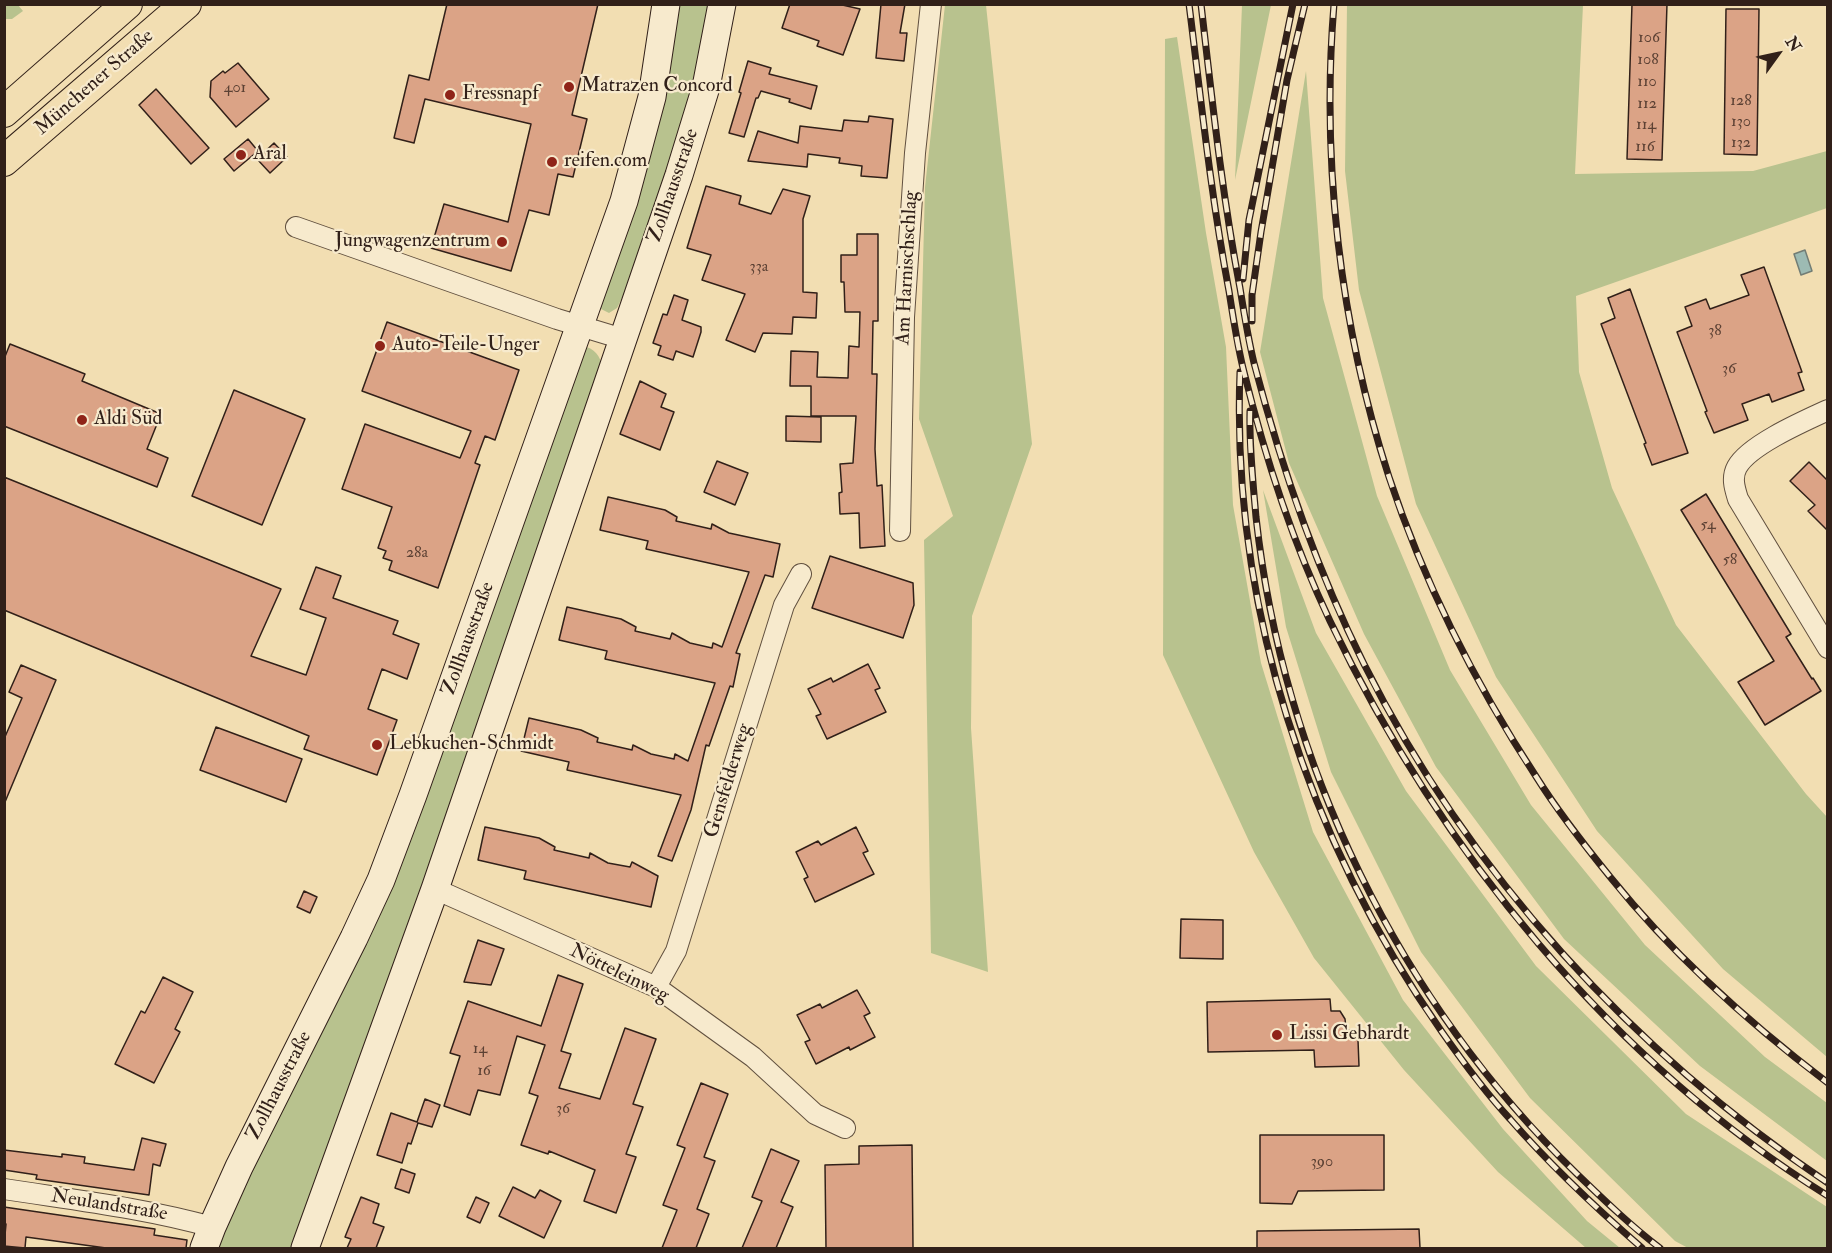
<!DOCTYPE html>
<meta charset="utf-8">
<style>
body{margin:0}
#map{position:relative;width:1832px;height:1253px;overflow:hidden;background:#f2deb2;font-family:"IM FELL Double Pica",serif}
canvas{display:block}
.frame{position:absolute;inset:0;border:6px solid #312019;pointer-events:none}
.north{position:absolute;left:1748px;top:24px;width:60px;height:60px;-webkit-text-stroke:4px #f7eacd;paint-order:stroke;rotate:57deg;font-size:16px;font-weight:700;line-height:24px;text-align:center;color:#312019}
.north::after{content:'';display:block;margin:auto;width:21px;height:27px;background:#312019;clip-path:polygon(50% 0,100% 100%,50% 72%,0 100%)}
</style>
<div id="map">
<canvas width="1832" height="1253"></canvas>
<div class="frame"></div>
<div class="north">N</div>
</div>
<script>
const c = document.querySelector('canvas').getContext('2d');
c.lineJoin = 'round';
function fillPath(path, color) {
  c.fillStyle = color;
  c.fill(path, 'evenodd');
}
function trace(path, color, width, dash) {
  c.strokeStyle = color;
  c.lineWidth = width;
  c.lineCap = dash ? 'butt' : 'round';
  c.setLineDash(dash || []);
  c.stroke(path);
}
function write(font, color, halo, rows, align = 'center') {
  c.font = font + ' "IM FELL Double Pica",serif';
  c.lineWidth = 4.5;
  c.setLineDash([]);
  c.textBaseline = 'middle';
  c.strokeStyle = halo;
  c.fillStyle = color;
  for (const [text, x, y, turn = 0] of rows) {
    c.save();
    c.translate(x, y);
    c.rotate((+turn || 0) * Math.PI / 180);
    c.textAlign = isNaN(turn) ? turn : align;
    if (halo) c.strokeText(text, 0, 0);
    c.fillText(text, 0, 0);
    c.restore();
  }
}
fillPath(new Path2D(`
 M4 5H18L23 11 12 19H5Z
 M672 5H711L708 26 673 161 626 290 617 308 609 313 601 309 597 297Z
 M945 5H986L1032 444 972 616 971 728 988 972 931 953 924 540 953 516 919 419 925 187Z
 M1242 5H1271L1235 180Z
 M1347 5H1583L1575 174 1753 171 1827 151V208L1576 296 1579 372 1612 488 1676 625 1806 794 1827 817V1057L1723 969 1597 831 1496 677 1416 504 1359 290 1345 171Z
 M1177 37 1206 233 1226 347 1233 505 1261 663 1313 832 1403 1000 1503 1129 1587 1221 1620 1248H1586L1498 1172 1404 1070 1314 958 1254 852 1163 655 1165 39Z
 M1306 71 1323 298 1377 496 1450 670 1531 805 1645 945 1765 1057 1827 1103V1161L1700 1066 1564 939 1436 767 1364 634 1289 463 1260 352Z
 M582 346C595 348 600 356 603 368L297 1248H207L356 938Z
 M1263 490 1316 633 1406 791 1536 966 1686 1114 1827 1207V1248H1688L1675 1241 1530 1098 1421 952 1331 772 1286 627Z`), '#b8c28e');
const water = new Path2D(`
 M1805 250 1812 271 1801 275 1794 254Z`);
fillPath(water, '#9dbbb3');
trace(water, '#727d75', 1.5);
const building = new Path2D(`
 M447 4H598L572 115 587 119 573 177 558 174 549 215 529 210 511 271 431 248 444 204 508 222 531 124 425 99 414 143 394 138 409 75 429 80Z
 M790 4H838L860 9 843 55 817 46 819 41 782 28Z
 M881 4H905L900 33H907L904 61 876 58Z
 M1632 4H1667L1662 160 1627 159Z
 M1726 9H1759L1757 155 1724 154Z
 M748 61 771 68 769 74 817 86 811 109 789 102 790 99 761 91 758 98H756L744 137 729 133 741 93 739 92Z
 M238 63 269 99 236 127 210 97 211 81 223 71 225 73Z
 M156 89 209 148 191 164 139 105Z
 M869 116 893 119 887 178 861 176 862 166 839 163 840 158 808 154 807 167 748 161 758 131 798 143 800 126 842 131 844 120 868 122Z
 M248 139 258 151 234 171 224 159Z
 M274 143 287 157 270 173 257 159Z
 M706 186 741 196 739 204 771 214 783 189 810 196 803 219V292L817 293 816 318 793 317 792 334 763 333 755 352 726 340 745 294 702 280 711 255 687 248Z
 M857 234H878V321H873L872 374H877L875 449 877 486 882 485 885 546 860 548 859 513 840 514 839 493 842 492 840 464 853 463 856 416H811V386H790L791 351 818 352 817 377 848 378 849 346 859 347 860 312H845L844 282H841V255H857Z
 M1764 267 1802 372 1798 373 1804 390 1772 402 1769 394 1742 404 1748 420 1714 433 1705 412 1707 411 1677 332 1692 326 1685 307 1706 299 1710 309 1749 295 1741 275Z
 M1630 289 1688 453 1652 465 1644 444 1646 443 1601 324 1615 318 1608 298Z
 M674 295 688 300 682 320 701 327V332L693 357 676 351 673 360 658 355 661 346 653 343 663 314 667 315Z
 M387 322 519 370 495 440 485 436 475 463 480 465 438 588 389 570 392 561 383 558 386 551 378 548 392 507 342 489 365 424 460 458 471 431 362 391Z
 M10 344 85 374 82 381 161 414 147 449 168 458 157 487 4 426V359Z
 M640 381 666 394 661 407 674 412 660 450 620 434Z
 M234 390 305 419 262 525 192 496Z
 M786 416 821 417V442L786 441Z
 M717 461 748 473 735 505 704 492Z
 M1809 462 1827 480V530L1808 511 1815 505 1790 481Z
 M4 477 281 589 251 656 306 675 326 618 300 609 316 567 341 576 333 598 398 621 393 634 419 644 407 679 382 669 368 709 397 720 377 775 304 749 309 736 4 610Z
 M1706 494 1791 634 1786 637 1812 679 1813 678 1821 691 1765 725 1738 682 1774 661 1681 510Z
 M608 497 665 510 677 517 676 521 711 529 712 524 729 533 780 544 773 577 765 575 736 653 740 654 733 687 730 686 709 746 706 745 691 810 672 861 658 856 681 795 567 770 569 762 521 751 529 718 581 730 598 738 597 742 632 750 633 745 651 754 674 759 675 754 688 761 715 683 605 659 607 651 559 640 567 607 621 619 636 627 635 631 670 639 672 633 690 643 712 648 713 643 722 647 749 572 646 549 648 541 600 530Z
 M830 556 913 583 914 605 903 638 812 608Z
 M868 664 880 688 875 690 886 712 827 739 816 716 821 714 808 689 831 678 833 682Z
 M21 665 56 680 5 802 4 739 22 698 9 692Z
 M216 727 302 759 286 802 200 770Z
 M485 827 539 838 555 847 554 850 589 858 590 853 608 863 630 867 632 862 658 876 651 907 524 879 526 871 478 860Z
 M856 827 868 851 863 853 874 874 815 902 804 879 808 877 796 852 818 841 821 845Z
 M304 891 317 897 310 913 297 907Z
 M1181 919 1223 920V959L1180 958Z
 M478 940 504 949 491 985 464 982Z
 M558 975 583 984 561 1051 571 1054 559 1088 600 1099 625 1028 656 1039 633 1104 643 1107 626 1154 636 1157 616 1213 584 1201 595 1170 549 1151 548 1154 521 1145 538 1096 529 1093 545 1045 517 1036 500 1095 478 1090 470 1115 444 1106 460 1056 450 1053 468 1001 541 1026Z
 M163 977 193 992 175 1029 180 1032 154 1083 115 1064 141 1011 145 1013Z
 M857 990 870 1013 864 1016 875 1037 850 1050 849 1047 816 1064 805 1042 810 1040 797 1015 820 1004 822 1008Z
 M1330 999 1331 1011H1340L1345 1019 1346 1027 1358 1040 1359 1066 1315 1067 1314 1050 1208 1052 1207 1002Z
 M701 1083 728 1094 704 1157 715 1161 697 1209 709 1214 696 1248H662L677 1210 663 1205 685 1148 677 1145Z
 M425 1099 440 1105 432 1127 418 1123 411 1144 408 1143 402 1163 377 1155 391 1113 417 1122Z
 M1260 1135H1384V1190L1298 1191 1292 1204 1260 1203Z
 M142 1138 166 1144 160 1166 153 1164 149 1195 36 1179 37 1175 4 1170V1150L62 1157V1154L85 1157 84 1163 134 1170Z
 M912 1145 913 1248H826L825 1165 859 1164V1146Z
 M771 1149 799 1161 781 1202 793 1207 776 1248H742L762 1201 752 1197Z
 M401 1169 415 1174 409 1193 395 1188Z
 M513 1187 535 1198 540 1190 561 1201 544 1238 499 1216Z
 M361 1197 379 1204 373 1223 384 1227 376 1248H347L351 1239 345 1237Z
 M476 1197 489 1203 480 1223 467 1217Z
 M4 1207 155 1229 154 1235 187 1240 186 1248H106L26 1237 25 1248 4 1246 6 1224H4Z
 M1419 1229 1420 1248H1257V1231Z`);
fillPath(building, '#dba386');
trace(building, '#312019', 1.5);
const minor = new Path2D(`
 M296 227 557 319 623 339
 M1828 410C1804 421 1749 445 1737 467 1731 478 1735 489 1738 499L1828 648
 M900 531 904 317 915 153 931 4
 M435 889 656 987 753 1057 815 1114 845 1128
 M656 987 676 951 784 605 801 574
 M4 1189C74 1200 144 1208 212 1227`);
const secondary = new Path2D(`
 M204 1248 212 1227 239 1167 354 938 381 880 413 795 624 201 652 97 666 4
 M305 1248 435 889 679 175 706 87 722 4`);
const primary = new Path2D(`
 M4 112 127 4
 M4 161 186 4`);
trace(minor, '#61503f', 22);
trace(secondary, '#312019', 29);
trace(primary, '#312019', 32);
trace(minor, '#f7eacd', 20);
trace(secondary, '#f7eacd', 27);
trace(primary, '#f2deb2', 30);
const rail = new Path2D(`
 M1189 4C1201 100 1211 196 1229 291 1233 317 1237 343 1243 368 1264 454 1292 541 1330 621 1440 851 1610 1060 1828 1196
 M1201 4C1212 99 1222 194 1240 288 1244 313 1248 338 1254 363 1281 466 1316 568 1364 664 1469 874 1633 1052 1828 1183
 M1334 4C1321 163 1340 326 1389 477 1424 583 1476 685 1537 778 1559 813 1585 846 1611 878 1673 955 1749 1023 1828 1083
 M1243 279 1249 220 1293 4
 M1252 321V295L1261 232 1287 80 1305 4
 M1240 372C1231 606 1308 841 1442 1032 1463 1062 1485 1092 1510 1119 1551 1166 1596 1208 1642 1248
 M1250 411C1249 446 1253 482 1256 517 1283 764 1399 1001 1577 1174 1604 1200 1631 1226 1660 1248`);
trace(rail, '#312019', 7);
trace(rail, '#f7eacd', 4.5, [14]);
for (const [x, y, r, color] of [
 [569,87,6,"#8f2418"],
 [450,95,6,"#8f2418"],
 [241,155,6,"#8f2418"],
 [552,162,6,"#8f2418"],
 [502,242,6,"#8f2418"],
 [380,346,6,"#8f2418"],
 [82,420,6,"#8f2418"],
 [377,745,6,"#8f2418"],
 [1277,1035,6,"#8f2418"]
]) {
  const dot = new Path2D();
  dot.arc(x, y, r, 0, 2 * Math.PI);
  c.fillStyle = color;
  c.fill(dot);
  trace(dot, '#f7eacd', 2);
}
write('16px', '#5c4134', null, [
 ["106",1649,39],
 ["108",1648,61],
 ["110",1647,83],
 ["401",235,89],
 ["128",1741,102],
 ["112",1647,105],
 ["130",1741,123],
 ["114",1646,126],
 ["132",1741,144],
 ["116",1645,148],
 ["33a",759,268],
 ["38",1715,332],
 ["36",1729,370],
 ["54",1708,526],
 ["28a",417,554],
 ["58",1730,561],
 ["14",480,1050],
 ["16",484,1072],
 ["36",563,1110],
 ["390",1322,1163]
]);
write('20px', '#312019', '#f7eacd', [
 ["Münchener Straße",95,83,-41],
 ["Zollhausstraße",674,186,-71],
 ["Am Harnischschlag",908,268,-87],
 ["Zollhausstraße",469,639,-70],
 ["Gensfelderweg",729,781,-73],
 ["Nötteleinweg",619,974,26],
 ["Zollhausstraße",280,1086,-63],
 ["Neulandstraße",109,1206,9]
]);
write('20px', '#312019', '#f7eacd', [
 ["Matrazen Concord",581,87],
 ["Fressnapf",462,95],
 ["Aral",253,155],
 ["reifen.com",564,162],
 ["Jungwagenzentrum",490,242,"right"],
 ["Auto-Teile-Unger",392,346],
 ["Aldi Süd",94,420],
 ["Lebkuchen-Schmidt",389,745],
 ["Lissi Gebhardt",1289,1035]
], 'left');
</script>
